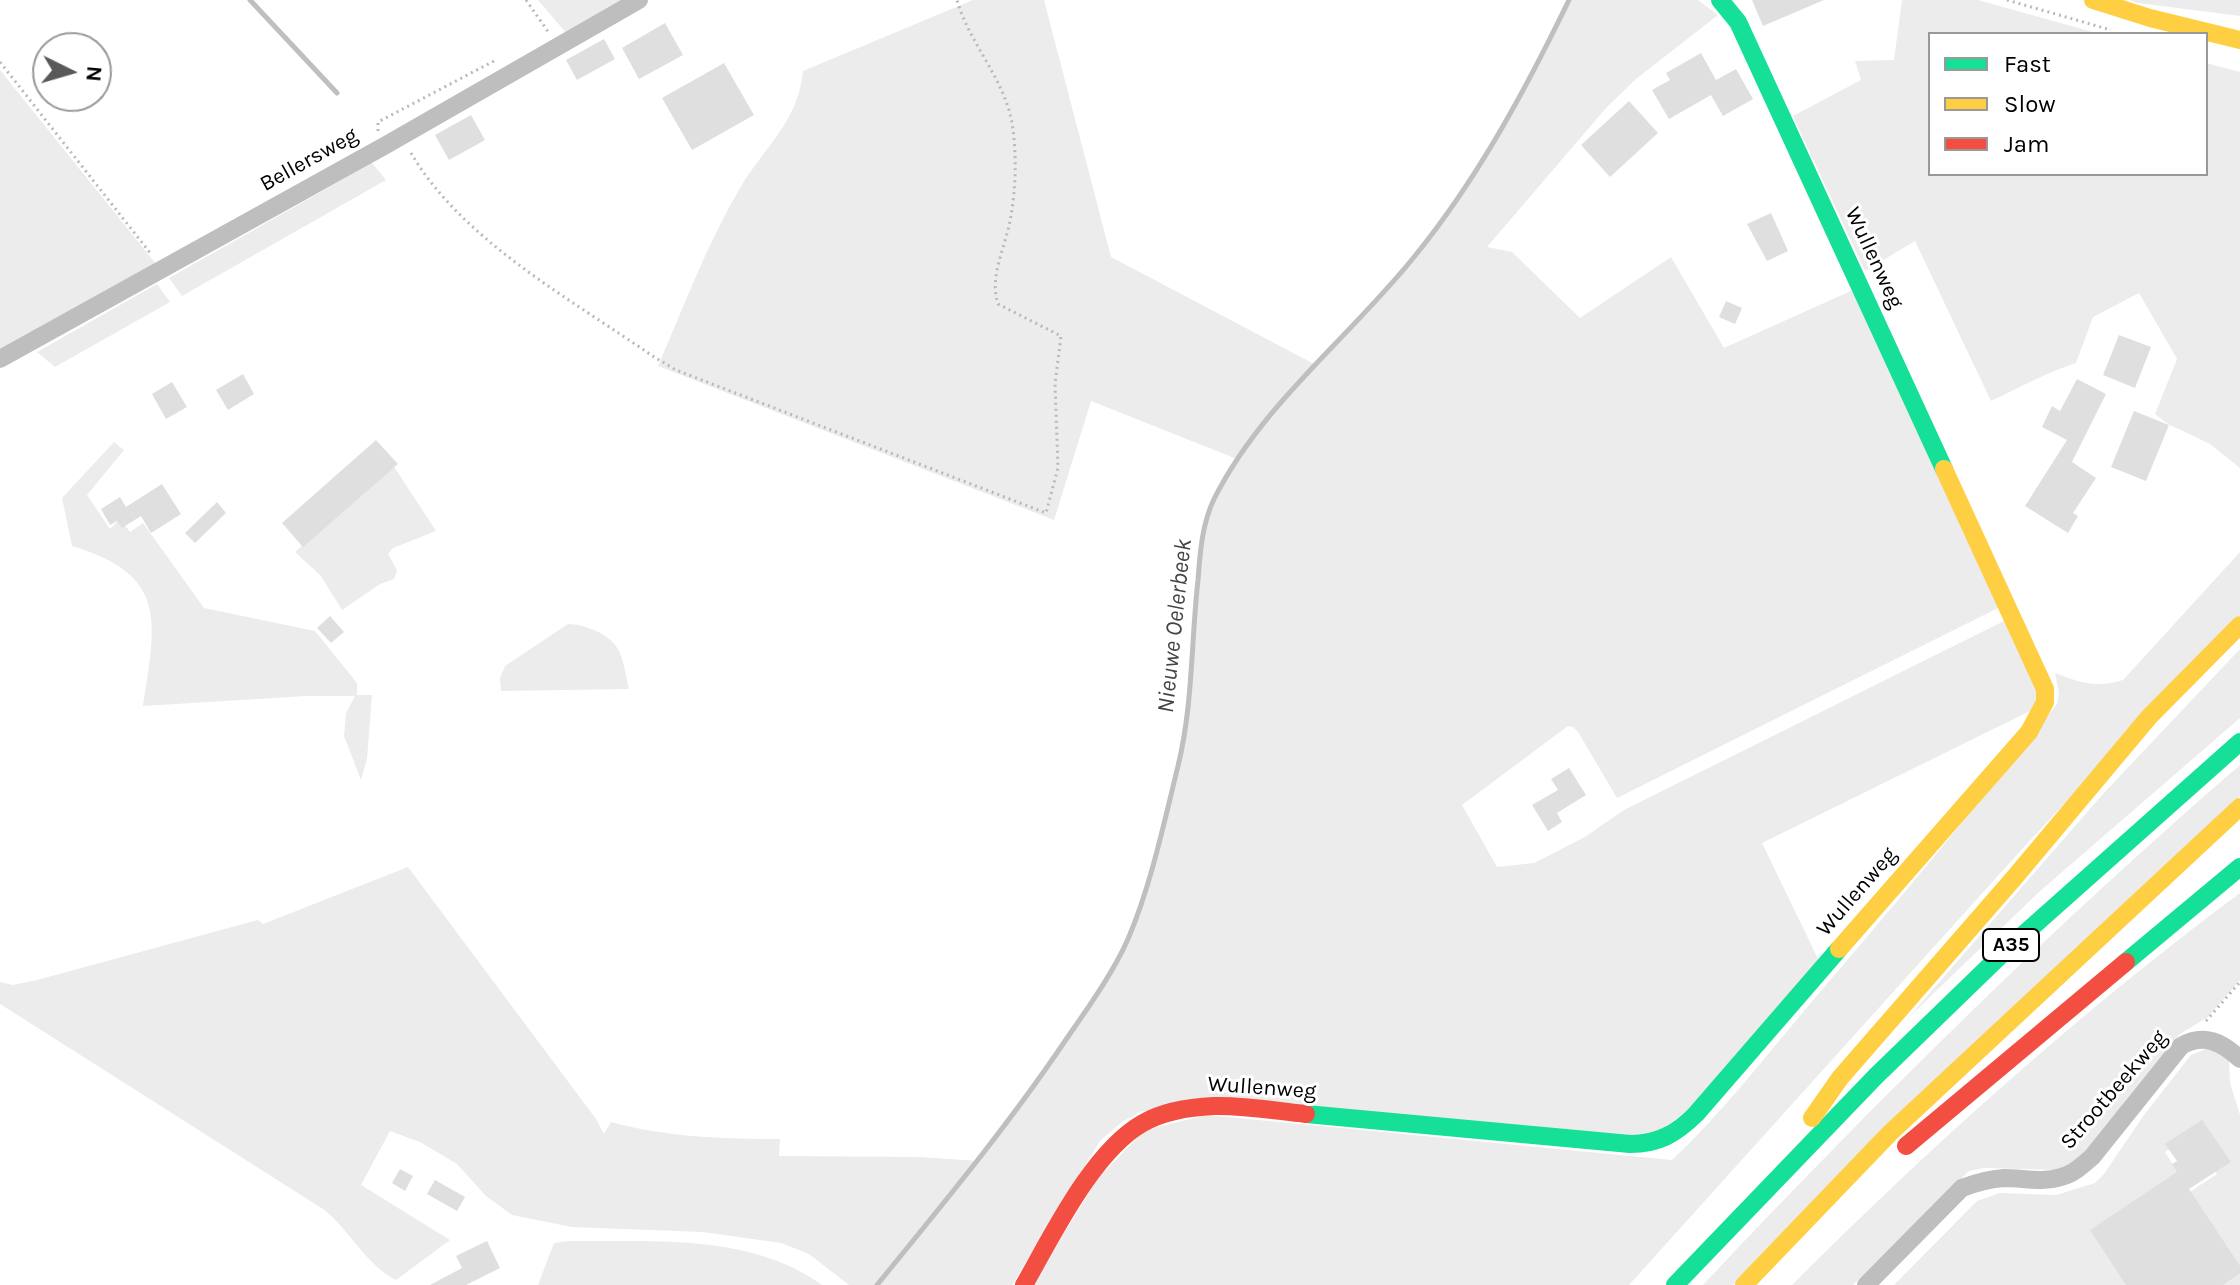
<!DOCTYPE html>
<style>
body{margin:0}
#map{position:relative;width:2240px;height:1285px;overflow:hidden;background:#fff;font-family:Karla,sans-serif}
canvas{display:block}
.legend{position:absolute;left:1928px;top:32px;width:280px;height:144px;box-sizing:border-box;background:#fff;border:2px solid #999;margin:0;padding:10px 14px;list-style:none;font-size:24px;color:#000}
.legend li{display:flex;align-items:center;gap:16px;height:40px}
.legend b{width:40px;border:2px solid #999}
.north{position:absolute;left:32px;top:32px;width:80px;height:80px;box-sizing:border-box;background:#fff;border:2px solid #999;border-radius:50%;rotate:95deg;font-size:22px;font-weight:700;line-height:32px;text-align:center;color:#000}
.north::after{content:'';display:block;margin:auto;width:28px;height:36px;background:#595959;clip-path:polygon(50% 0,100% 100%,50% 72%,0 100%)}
</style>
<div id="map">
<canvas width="2240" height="1285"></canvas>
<ul class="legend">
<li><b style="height:10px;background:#16e098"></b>Fast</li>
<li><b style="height:10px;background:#ffcf43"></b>Slow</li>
<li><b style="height:10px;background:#f24e42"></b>Jam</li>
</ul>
<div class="north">N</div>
</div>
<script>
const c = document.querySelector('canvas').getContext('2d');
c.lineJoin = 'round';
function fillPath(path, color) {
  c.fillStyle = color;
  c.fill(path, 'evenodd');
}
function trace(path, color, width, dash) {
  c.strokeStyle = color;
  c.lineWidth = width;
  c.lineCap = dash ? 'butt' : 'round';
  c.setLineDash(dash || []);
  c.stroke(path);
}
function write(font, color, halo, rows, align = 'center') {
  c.font = font + ' Karla,sans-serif';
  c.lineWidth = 6;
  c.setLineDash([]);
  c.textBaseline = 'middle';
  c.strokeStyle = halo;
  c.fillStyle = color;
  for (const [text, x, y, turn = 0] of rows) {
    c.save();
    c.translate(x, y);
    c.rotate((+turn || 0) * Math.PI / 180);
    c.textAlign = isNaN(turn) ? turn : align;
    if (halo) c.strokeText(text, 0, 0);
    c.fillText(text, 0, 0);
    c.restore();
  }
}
fillPath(new Path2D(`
 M538 0H627L567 34Z
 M973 0H1044L1111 257 1316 365C1361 317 1407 271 1445 217 1492 149 1530 74 1569 0H1698L1718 15 1636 79 1606 108 1487 247 1512 252 1580 318 1671 257 1724 348 1853 290 2000 607 1617 798 1578 732 1573 727 1568 726 1462 805 1497 867 1534 863 1585 837 1624 810 2006 620 2038 687 2034 709 1762 843 1821 965 1689 1109 1660 1131 1621 1137 1142 1111 1122 1122 1100 1141 1012 1285H849L809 1254 781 1243 703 1232 572 1227 512 1215 486 1196 457 1164 420 1142 390 1131 361 1185 450 1240 396 1280C366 1265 350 1230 323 1209L0 1004V982L13 985 37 980 258 920 263 924 408 867 596 1119 604 1134 611 1122C666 1137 723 1139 780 1139L779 1156 920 1157 978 1161 1033 1088 1074 1027 1128 939 1145 891 1183 742 1204 527 1212 504 1237 459 1091 401 1054 520 658 366C684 306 707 244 740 188 765 146 798 122 803 71Z
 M1902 0H1978L2100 34H1930V174H2206V63L2240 72V468L2210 444 2168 424 2155 414 2177 359 2139 293 2093 317 2076 363C2045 373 2021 387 1991 401L1915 241 1865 271 1793 116 1861 80 1855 61 1894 60Z
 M2129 0H2240V16L2138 3Z
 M0 70 156 264 0 352Z
 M372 163 386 180 182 296 169 278Z
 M157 284 170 302 55 367 37 352Z
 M114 442 124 450 87 495 110 529 120 519 130 532 143 523 204 608 315 631 357 683V695H372L367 759 361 780 344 736 346 713 355 696H306L143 706C156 622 169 575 72 546L62 498Z
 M391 462 436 531 393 548 388 554 397 570 394 579 380 584 342 610 321 576 295 552Z
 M2240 552V615L2023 848 1629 1285H1032L1098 1178 1145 1130 1207 1115 1672 1160C1722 1113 1765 1057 1809 1005 1894 906 1977 806 2057 704L2059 693 2055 673C2081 683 2096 688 2123 680Z
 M568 624C578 624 585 627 594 630 624 643 622 660 629 689L501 691 500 678 505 666Z
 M2240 649V718L2039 892 1908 1018 2102 795Z
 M2240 765V796L1733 1285H1703C1873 1104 2052 927 2240 765Z
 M2240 893V980L2208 1017 2180 1034 2165 1051 2125 1101 2088 1158 2061 1170 1984 1168 1969 1171 1853 1285H1792C1932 1145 2081 1011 2240 893Z
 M2208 1048 2221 1049 2229 1060 2230 1083 2240 1115V1285H2210L2185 1195 2217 1174 2191 1134 2165 1152 2180 1176 2127 1285H1894L1977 1201 2000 1193 2056 1195 2095 1183 2104 1174 2144 1115 2191 1055Z
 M569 1241C654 1242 750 1233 822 1285H538L554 1243Z`), '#ececec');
trace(new Path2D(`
 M250 0 337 93
 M877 1285C942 1205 1007 1127 1065 1041 1087 1009 1112 975 1128 939 1151 885 1164 823 1178 766 1193 705 1191 642 1198 580 1200 553 1202 524 1214 499 1261 405 1349 338 1414 257 1477 180 1526 89 1569 0`), '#bfbfbf', 5);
fillPath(new Path2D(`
 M1752 0H1824L1763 26Z
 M665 23 683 55 639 79 622 48Z
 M604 39 615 59 577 80 566 60Z
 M1701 53 1716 80 1736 69 1753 99 1723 116 1711 95 1669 119 1652 90 1670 80 1666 73Z
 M724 63 754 115 692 150 662 98Z
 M1629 101 1658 133 1610 177 1581 145Z
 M471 115 485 140 449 160 435 135Z
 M1771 213 1788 251 1767 261 1747 224Z
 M1726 301 1742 308 1735 324 1719 317Z
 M2119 335 2151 347 2135 388 2103 375Z
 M243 374 254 394 228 410 216 390Z
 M2077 379 2106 394 2072 462 2096 478 2073 513 2078 516 2068 533 2025 506 2067 440 2042 427 2052 406 2060 411Z
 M172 382 187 407 166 419 152 394Z
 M2134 411 2169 425 2146 481 2111 467Z
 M376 440 398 464 303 547 282 523Z
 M162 484 181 514 151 533 141 516 122 528 117 521 110 525 101 509 120 497 126 507Z
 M217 502 226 513 195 543 185 533Z
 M330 616 344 632 331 643 317 628Z
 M1569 768 1586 795 1557 813 1562 822 1548 831 1532 805 1558 790 1551 779Z
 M2202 1120 2231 1162 2189 1189 2240 1266V1273L2223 1285H2126L2090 1230 2177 1172 2172 1164 2177 1161 2165 1144Z
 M400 1169 413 1176 405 1191 392 1183Z
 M435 1180 465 1197 457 1211 427 1194Z
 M487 1241 500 1268 466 1285H430L462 1268 456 1256Z`), '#dfdfdf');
trace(new Path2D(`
 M526 0 549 33
 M2007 0 2111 30
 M0 62 151 254
 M378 131V122L494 61
 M411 153C462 240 569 298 651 355L676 370 1046 513 1058 468 1055 384 1061 336 998 304C989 277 1005 248 1010 221 1016 190 1017 154 1012 123 1004 78 969 43 957 0
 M2206 1021 2240 982`), '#b9b9b9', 3, [2, 4]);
trace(new Path2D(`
 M0 359 386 145 639 0
 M1866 1285 1962 1188C1975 1183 1989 1179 2004 1178 2024 1178 2042 1183 2061 1177 2073 1174 2083 1165 2092 1157L2181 1046C2204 1033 2222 1042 2240 1059`), '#bebebe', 18);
trace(new Path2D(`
 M1720 0 1738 22 1944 469
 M2126 962 2240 867
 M1306 1114 1630 1144C1658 1144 1676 1134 1696 1114L1839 949
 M1675 1285 1876 1076 2005 951 2240 742`), '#16e098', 18);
trace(new Path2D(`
 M2093 0 2150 18 2240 40
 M1839 949 2029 732 2045 702V689L1944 469
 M1812 1118 1840 1078 2014 878 2149 717 2240 625
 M1744 1285 1890 1133 2240 807`), '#ffcf43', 18);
trace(new Path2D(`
 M1906 1146 2126 962
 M1024 1285C1052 1236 1093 1151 1143 1123 1164 1111 1191 1107 1214 1106 1244 1105 1276 1111 1306 1114`), '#f24e42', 18);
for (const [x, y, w] of [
 [2011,945,56]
]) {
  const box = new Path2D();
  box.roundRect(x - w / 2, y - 16, w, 32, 6);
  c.fillStyle = '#fff';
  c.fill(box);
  trace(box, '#000', 2);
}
write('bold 20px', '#000', null, [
 ["A35",2011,945]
]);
write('22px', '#000', '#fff', [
 ["Bellersweg",309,160,-29],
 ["Wullenweg",1874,258,65],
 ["Wullenweg",1857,892,-49],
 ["Wullenweg",1262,1088,4],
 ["Strootbeekweg",2114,1090,-49]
]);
write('italic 24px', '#444', '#fff', [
 ["Nieuwe Oelerbeek",1175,626,-84]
]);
</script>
